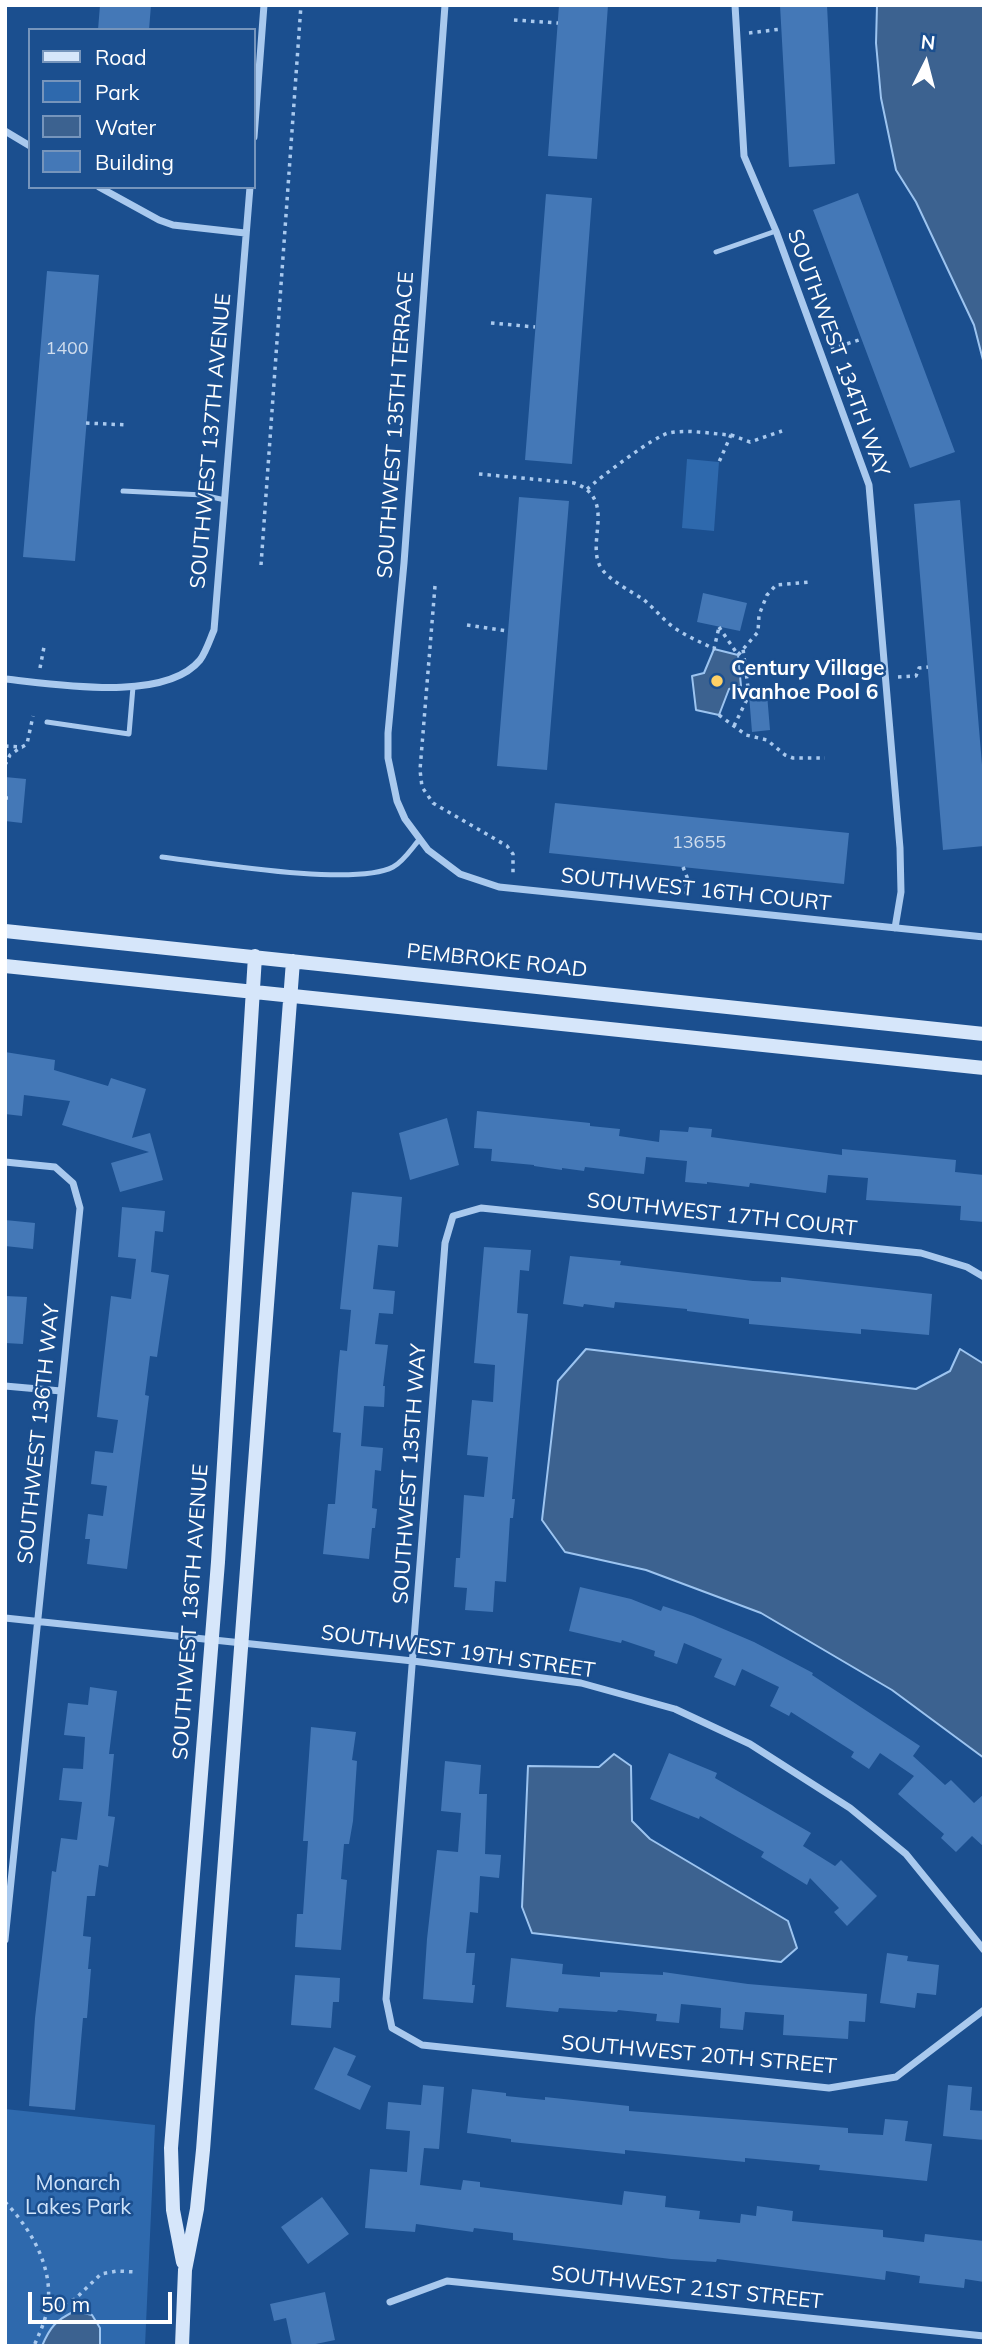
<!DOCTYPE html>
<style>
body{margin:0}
#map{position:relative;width:989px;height:2351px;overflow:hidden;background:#1b4f8f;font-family:Mulish,sans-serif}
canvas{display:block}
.frame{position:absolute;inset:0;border:7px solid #fff;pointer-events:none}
.legend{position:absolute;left:28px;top:28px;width:228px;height:161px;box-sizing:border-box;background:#1b4f8f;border:2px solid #7695bc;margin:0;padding:9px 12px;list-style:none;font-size:21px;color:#fff}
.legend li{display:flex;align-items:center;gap:14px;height:35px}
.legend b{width:35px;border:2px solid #7695bc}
.north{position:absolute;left:891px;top:28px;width:70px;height:70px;-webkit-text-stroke:5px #1b4f8f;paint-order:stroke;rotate:6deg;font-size:19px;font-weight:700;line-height:28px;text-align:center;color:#fff}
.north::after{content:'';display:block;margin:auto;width:24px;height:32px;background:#fff;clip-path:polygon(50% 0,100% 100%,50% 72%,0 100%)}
.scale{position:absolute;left:28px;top:2292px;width:144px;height:32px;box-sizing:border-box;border:4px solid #fff;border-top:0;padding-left:9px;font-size:21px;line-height:24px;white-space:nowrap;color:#fff;-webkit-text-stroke:5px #1b4f8f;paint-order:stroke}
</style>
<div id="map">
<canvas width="989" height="2351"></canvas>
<div class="frame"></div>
<ul class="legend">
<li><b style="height:9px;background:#d6e6fa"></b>Road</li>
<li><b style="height:19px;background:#2e69ad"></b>Park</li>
<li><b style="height:19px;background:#3c6290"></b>Water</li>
<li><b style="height:19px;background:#4478b7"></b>Building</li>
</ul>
<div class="north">N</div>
<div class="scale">50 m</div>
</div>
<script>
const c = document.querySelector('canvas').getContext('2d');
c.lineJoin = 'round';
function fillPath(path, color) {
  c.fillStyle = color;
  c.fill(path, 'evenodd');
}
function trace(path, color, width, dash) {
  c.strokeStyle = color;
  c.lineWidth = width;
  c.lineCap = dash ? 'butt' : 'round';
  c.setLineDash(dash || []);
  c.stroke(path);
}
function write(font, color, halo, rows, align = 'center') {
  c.font = font + ' Mulish,sans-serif';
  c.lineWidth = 5;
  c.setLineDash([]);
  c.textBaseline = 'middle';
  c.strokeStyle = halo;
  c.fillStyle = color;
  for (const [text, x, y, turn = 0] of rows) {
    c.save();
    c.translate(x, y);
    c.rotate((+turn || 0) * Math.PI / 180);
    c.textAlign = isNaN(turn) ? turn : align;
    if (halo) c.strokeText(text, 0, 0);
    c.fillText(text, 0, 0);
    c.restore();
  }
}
fillPath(new Path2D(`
 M687 459 719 462 714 531 682 528Z
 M5 2109 155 2125 145 2346H5Z`), '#2e69ad');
const water = new Path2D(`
 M877 5H984V364L974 325 916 202 896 170 881 98 876 43Z
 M714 649 738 655 741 686 729 689 719 715 696 710 692 676 704 673Z
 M586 1349 916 1389 950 1371 960 1349 984 1364V1758L892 1690 761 1613 646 1570 565 1552 542 1520 558 1381Z
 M614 1754 631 1766 632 1821 650 1839 788 1921 797 1948 781 1962 532 1933 522 1907 528 1766 599 1767Z
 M75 2311 92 2315 100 2328V2346H42C50 2327 56 2320 75 2311Z`);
fillPath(water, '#3c6290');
trace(water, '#9cc4f0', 2);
fillPath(new Path2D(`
 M100 5H151L149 30H98Z
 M559 5H608L597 159 548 156Z
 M780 5H827L835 164 789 167Z
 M858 193 955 452 910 468 813 210Z
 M546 194 592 198 572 464 525 460Z
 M47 271 99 275 75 561 23 557Z
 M519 497 569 501 547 770 497 766Z
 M960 500 984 789V846L943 850 914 504Z
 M703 593 747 603 740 631 697 622Z
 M767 694 770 730 752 732 749 695Z
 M5 777 26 779 22 823 5 821Z
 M555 803 849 833 844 884 549 853Z
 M5 1052 55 1060 54 1070 108 1086 111 1078 146 1089 132 1138 150 1133 163 1180 120 1192 111 1163 149 1152 62 1125 70 1101 24 1095 22 1116 5 1114Z
 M477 1111 590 1123V1126L620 1129 619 1136 659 1142 660 1130 688 1132 689 1127 712 1129 711 1137 842 1155V1149L956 1160 955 1172 984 1175V1222L960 1220 961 1206 866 1200 868 1178 828 1175 826 1193 750 1183 749 1187 707 1182V1184L685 1182 687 1161 646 1157 644 1174 585 1167 584 1171 562 1168V1170L534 1166V1165L491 1161 492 1149 474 1148Z
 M447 1118 459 1165 410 1180 399 1133Z
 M352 1192 402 1197 398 1247 378 1245 373 1289 395 1291 393 1314 379 1313 375 1344 388 1345 383 1386H385L384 1407 364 1406 361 1446 383 1448 381 1471 375 1470 372 1508 377 1509 375 1528H372L369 1559 323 1554 328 1504H335L341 1433 333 1432 338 1370 340 1350 347 1351 351 1310 340 1309Z
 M122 1207 165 1211 163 1232 155 1231 151 1272 169 1275 157 1357 150 1356 145 1395 149 1396 127 1569 87 1564 90 1539H85L88 1514 103 1516 107 1486 91 1484 95 1451 113 1453 118 1420 97 1417 111 1296 131 1299 136 1259 118 1257Z
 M5 1220 35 1223 33 1249 5 1246Z
 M484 1247 531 1250 529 1271 520 1270 517 1313 528 1314 512 1499H515L513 1518H510L506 1582 495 1581 493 1612 465 1610 467 1588 454 1587 456 1558H460L464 1495 484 1497 488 1457 467 1455 472 1400 493 1402 495 1365 474 1363Z
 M570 1256 621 1261 620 1265 753 1281 781 1282V1277L932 1294 929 1335 861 1329V1334L749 1324V1319L687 1311V1309L615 1302 614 1308 584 1304 583 1307 563 1304Z
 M5 1296 27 1297 23 1344 5 1343Z
 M580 1587 631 1599 661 1611 663 1606 693 1616 754 1642 813 1673 812 1675 920 1746 913 1756 945 1785 951 1780 974 1803 984 1794V1847L972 1836 956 1852 941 1838 944 1834 898 1794 914 1776 880 1753 869 1769 851 1757 854 1752 791 1712 789 1716 770 1706 779 1687 742 1669 735 1686 714 1677 722 1659 684 1643 677 1664 654 1656 655 1651 622 1640 621 1643 569 1631Z
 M90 1687 117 1691 109 1754H114L108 1816 115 1817 108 1867 99 1865 95 1896H87L83 1936 91 1937 88 1969H91L87 2018H83L75 2110 29 2106 35 2018 52 1871 56 1872 61 1838 77 1840 82 1802 59 1800 63 1768 83 1769 85 1737 64 1735 68 1703 88 1705Z
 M311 1727 356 1732 352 1760 357 1761 353 1821 349 1844H344L341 1879 347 1880 341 1950 295 1947 297 1914H303L308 1841H303Z
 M669 1753 717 1773 715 1778 811 1833 803 1846 835 1866 841 1860 877 1896 847 1926 834 1912 839 1908 810 1878 807 1885 761 1857 764 1852 700 1816 699 1819 650 1799Z
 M445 1761 481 1765 479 1794H487L485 1854 501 1855 499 1878 480 1876 478 1913 470 1912 466 1953H475L472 1985H475L473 2003 423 1999 427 1939 437 1850 458 1852 461 1813 441 1811Z
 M887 1953 908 1956 907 1961 939 1965 936 1995 917 1993 915 2008 880 2003Z
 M511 1958 563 1964 562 1974 600 1977V1972L663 1975V1972L748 1984 867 1994 865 2022 849 2021 848 2039 783 2035 784 2015 745 2012 743 2030 720 2028 721 2008 681 2004 679 2023 656 2021 657 2014 618 2010 617 2012 559 2008 558 2012 506 2007Z
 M295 1975 340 1978 339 2002H333L331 2028 291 2025Z
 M334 2047 356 2056 347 2075 371 2086 360 2110 314 2089Z
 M423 2085 444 2087 439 2149 424 2148 420 2185 461 2190 463 2180 480 2182V2187L622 2205 624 2191 666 2196 665 2207 700 2211 699 2219 740 2223 741 2214 756 2216 757 2206 793 2211 792 2221 883 2230V2237L924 2242 925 2234 984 2241V2282L965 2279 964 2288 919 2283 920 2276 886 2271 885 2280 717 2259 716 2262 671 2259 513 2240V2233L474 2228 473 2232 416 2224 415 2232 365 2228 370 2169 407 2172 410 2131 386 2129 388 2102 421 2105Z
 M948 2085 972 2087 970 2110 984 2111V2140L943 2136Z
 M472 2089 506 2093V2096L545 2100V2097L629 2106V2111L848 2128V2133L883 2135 885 2119 908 2121 905 2141 932 2144 927 2181 819 2170 820 2165 745 2158V2162L625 2150V2154L511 2142V2139L467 2133Z
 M322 2197 349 2234 308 2264 281 2227Z
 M325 2292 335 2340 306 2346H292L286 2318 274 2321 270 2304Z`), '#4478b7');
trace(new Path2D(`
 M514 20 558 23
 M749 33 781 29
 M491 323 535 327
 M831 349 862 339
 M86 423 128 425
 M731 435 750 442 782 431
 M479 474 574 483C618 499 585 542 601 568 610 581 631 591 644 600 655 609 664 621 676 629 688 637 701 642 714 649L719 627
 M587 489C601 477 654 436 669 433 689 429 711 434 731 435L719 462
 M261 565 301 5
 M435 586 420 770 422 787 433 803 507 846 513 854V876
 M467 625 508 631
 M719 627 738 655 758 632 759 615 767 595 776 585 811 582
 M40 668 44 647
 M898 677 916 676 919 668 928 667
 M719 715 746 735 767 740 785 755 793 758H825
 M734 726 749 695 743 649
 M5 746 22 747 27 744 33 716
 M5 765 10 755 20 748
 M5 798H8
 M683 867 687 877 686 894
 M5 2202C32 2230 55 2270 47 2310 45 2322 39 2334 34 2346
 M48 2310 75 2299 101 2274 117 2271 136 2272`), '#a9c9ee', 3.5, [3.5, 5]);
trace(new Path2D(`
 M716 252 776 231
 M123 491 203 495 225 500
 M47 722 129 734 133 687
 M162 857C210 863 355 887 393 867 403 862 412 848 419 840`), '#a9c9ee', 5);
trace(new Path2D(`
 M445 5 404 563 388 733V758L397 801 405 819 428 850 460 874 499 887 984 937
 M735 5 744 156 776 231 869 485 900 848 901 892 895 928
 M5 131 30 146
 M254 137 264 5
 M99 187 159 220 173 225 245 233
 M5 679C55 684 165 703 200 660 206 652 210 639 214 630L250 187
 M5 1162 55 1167 73 1183 80 1208 5 1940
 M984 1277 967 1267 921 1253 481 1208 453 1216 445 1243 386 1999 392 2028 422 2045 829 2088 896 2077 984 2010
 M5 1386 61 1391
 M5 1618 413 1661 581 1683 675 1709 750 1744 850 1808 906 1854 984 1950
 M390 2302 447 2281 984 2336`), '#a9c9ee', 7);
trace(new Path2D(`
 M5 931 984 1034
 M5 966 984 1068
 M183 2262 173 2210 171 2148 218 1562 255 956
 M182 2346 185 2270 197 2209 203 2150 293 961`), '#d6e6fa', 14);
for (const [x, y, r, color] of [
 [717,681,7,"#ffd166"]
]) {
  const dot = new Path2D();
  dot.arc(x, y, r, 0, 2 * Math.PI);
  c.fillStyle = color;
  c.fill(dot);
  trace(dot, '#1b4f8f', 2.5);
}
write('18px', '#d0dded', null, [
 ["1400",67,349],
 ["13655",699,843]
]);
write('21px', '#fff', '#1b4f8f', [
 ["SOUTHWEST 134TH WAY",838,353,70],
 ["SOUTHWEST 135TH TERRACE",396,425,-86],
 ["SOUTHWEST 137TH AVENUE",211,441,-85],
 ["SOUTHWEST 16TH COURT",696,890,6],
 ["PEMBROKE ROAD",497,961,6],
 ["SOUTHWEST 17TH COURT",722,1215,6],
 ["SOUTHWEST 136TH WAY",39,1434,-84],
 ["SOUTHWEST 135TH WAY",410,1474,-86],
 ["SOUTHWEST 136TH AVENUE",191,1612,-86],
 ["SOUTHWEST 19TH STREET",458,1652,8],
 ["SOUTHWEST 20TH STREET",699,2055,5],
 ["SOUTHWEST 21ST STREET",687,2288,6]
]);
write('bold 21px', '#fff', '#1b4f8f', [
 ["Century Village",731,669],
 ["Ivanhoe Pool 6",731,693]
], 'left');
write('21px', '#cfe3fa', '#1b4f8f', [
 ["Monarch",78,2184],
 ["Lakes Park",78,2208]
]);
</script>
